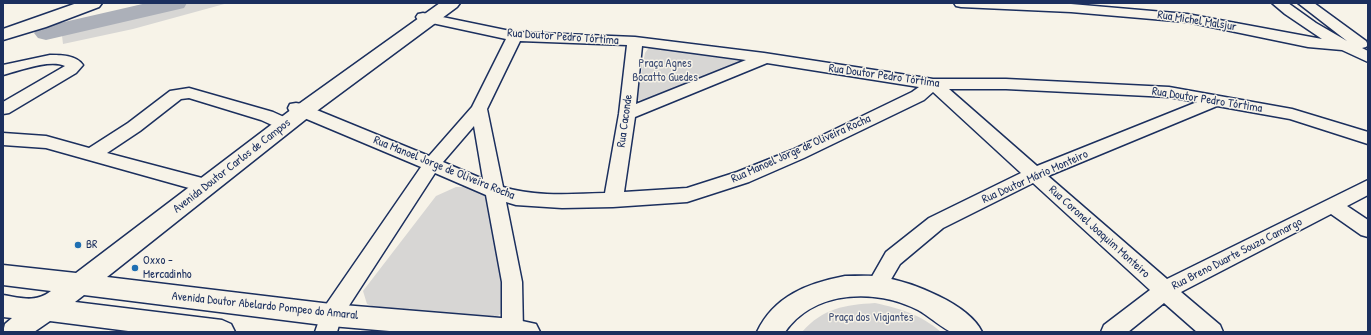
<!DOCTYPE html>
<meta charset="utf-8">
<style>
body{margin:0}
#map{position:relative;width:1371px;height:335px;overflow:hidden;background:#f7f3e8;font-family:"Patrick Hand",sans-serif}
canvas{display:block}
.frame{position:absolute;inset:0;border:4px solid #1b2f5e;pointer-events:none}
</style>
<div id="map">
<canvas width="1371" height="335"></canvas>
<div class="frame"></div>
</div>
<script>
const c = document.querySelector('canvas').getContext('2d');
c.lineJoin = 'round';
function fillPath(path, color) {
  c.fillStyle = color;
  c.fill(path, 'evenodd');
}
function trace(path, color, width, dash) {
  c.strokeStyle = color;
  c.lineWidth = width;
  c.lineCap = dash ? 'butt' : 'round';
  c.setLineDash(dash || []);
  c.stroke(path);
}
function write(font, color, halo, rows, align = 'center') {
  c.font = font + ' "Patrick Hand",sans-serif';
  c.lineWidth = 3;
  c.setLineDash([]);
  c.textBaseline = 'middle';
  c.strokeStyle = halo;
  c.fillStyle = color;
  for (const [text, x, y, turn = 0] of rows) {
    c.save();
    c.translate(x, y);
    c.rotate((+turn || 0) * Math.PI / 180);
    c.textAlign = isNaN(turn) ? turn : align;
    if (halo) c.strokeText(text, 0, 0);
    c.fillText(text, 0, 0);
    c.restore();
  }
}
fillPath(new Path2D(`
 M146 3H228L133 29 63 44 61 27Z
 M650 46 737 57 742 60 743 64 651 101 638 100 637 96 645 53Z
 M456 187C473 187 479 188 491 201L505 310 498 316 487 319 377 308 367 304 363 291 436 196Z
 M875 303C901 309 920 314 941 332H802C823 308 845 305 875 303Z`), '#d7d6d4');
fillPath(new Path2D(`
 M147 3H187L184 8 46 40 38 38 34 33 38 28Z`), '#acb0b9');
const minor = new Path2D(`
 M954 3 1071 4 1187 14 1322 39 1285 14 1272 3H1288L1316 23 1347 41 1298 3H1314L1366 41 1368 45 1366 47 1362 48 1368 51V62L1342 50 1308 47 1187 22 1071 12 961 7 956 6Z
 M423 13 515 32 635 37 764 53 933 79H1006L1169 87 1292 109 1368 132V144L1290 119 1217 106 1048 176 1167 279 1368 180V195L1347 206 1368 220V237L1361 235 1331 214 1181 292 1220 325 1223 332H1197L1164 303 1128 332H1101L1104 325 1150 290 1033 183 943 228 900 264 883 293 876 296 869 293 866 287 886 252 929 218 1021 173 933 92 924 100 804 158 749 182 687 202 613 207 562 208 516 205 506 202 522 282 523 332H500L502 328V282L486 195 435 173 341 318 337 332H315L323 309 421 167 290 112 288 108 290 104 296 103 302 104 429 156 472 107 506 39 418 20 416 17 418 14ZM520 41 627 45 619 114 605 193C572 194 535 197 503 187L487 109ZM642 46 746 60 636 104ZM767 63 919 87 912 92 792 150 737 172 687 188 624 192 635 117ZM949 89H1006L1169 97 1197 102 1037 166ZM474 126 483 179 443 162Z
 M50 55C61 55 76 55 83 65L76 73 9 113 3 114V102L65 66C49 59 19 71 3 75V65Z
 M189 88 273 112 284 117 286 121 284 125 278 127 272 125 261 120 189 98 181 99 140 131 107 153 202 178 205 183 202 188 196 190 46 148 3 145V133L46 136 89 148 128 123 170 91Z`);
const major = new Path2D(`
 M77 3H102L99 7 46 27 3 40V29Z
 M440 3H460L457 7 310 116 107 277 331 304 513 319 536 324 540 332H401L331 326 84 295 75 302 222 320 231 324 235 332H136L50 321 34 332H3L5 324 12 318 3 317V295C22 298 35 303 51 291L3 285V265L76 273 296 106Z
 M845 276C858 276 870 275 882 277 912 282 969 304 982 332 973 332 961 334 952 332 946 331 926 314 918 310 876 288 814 290 785 332H757C774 296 808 283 845 276Z`);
trace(minor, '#1b2f5e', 3);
trace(major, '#1b2f5e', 3);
fillPath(minor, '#f7f3e8');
fillPath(major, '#f7f3e8');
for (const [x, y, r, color] of [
 [78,245,4,"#1f6fb2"],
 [135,268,4,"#1f6fb2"]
]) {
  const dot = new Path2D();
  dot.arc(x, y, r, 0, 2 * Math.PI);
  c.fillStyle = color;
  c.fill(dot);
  trace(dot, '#f7f3e8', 1.5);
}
write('12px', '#1b2f5e', '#f7f3e8', [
 ["Rua Michel Malsjur",1197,21,9],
 ["Rua Doutor Pedro Tórtima",563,37,4],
 ["Rua Doutor Pedro Tórtima",884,76,8],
 ["Rua Doutor Pedro Tórtima",1207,100,9],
 ["Rua Caconde",625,121,-82],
 ["Rua Manoel Jorge de Oliveira Rocha",801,149,-24],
 ["Avenida Doutor Carlos de Campos",232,166,-38],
 ["Rua Manoel Jorge de Oliveira Rocha",444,168,22],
 ["Rua Doutor Mário Monteiro",1035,177,-24],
 ["Rua Coronel Joaquim Monteiro",1099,232,42],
 ["Rua Breno Duarte Souza Camargo",1237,254,-27],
 ["Avenida Doutor Abelardo Pompeo do Amaral",265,306,6]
]);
write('12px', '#415076', '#f7f3e8', [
 ["Praça Agnes",665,64],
 ["Bocatto Guedes",665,78],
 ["Praça dos Viajantes",871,318]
]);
write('12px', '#1b2f5e', '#f7f3e8', [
 ["BR",86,245],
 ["Oxxo -",143,261],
 ["Mercadinho",143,275]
], 'left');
</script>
